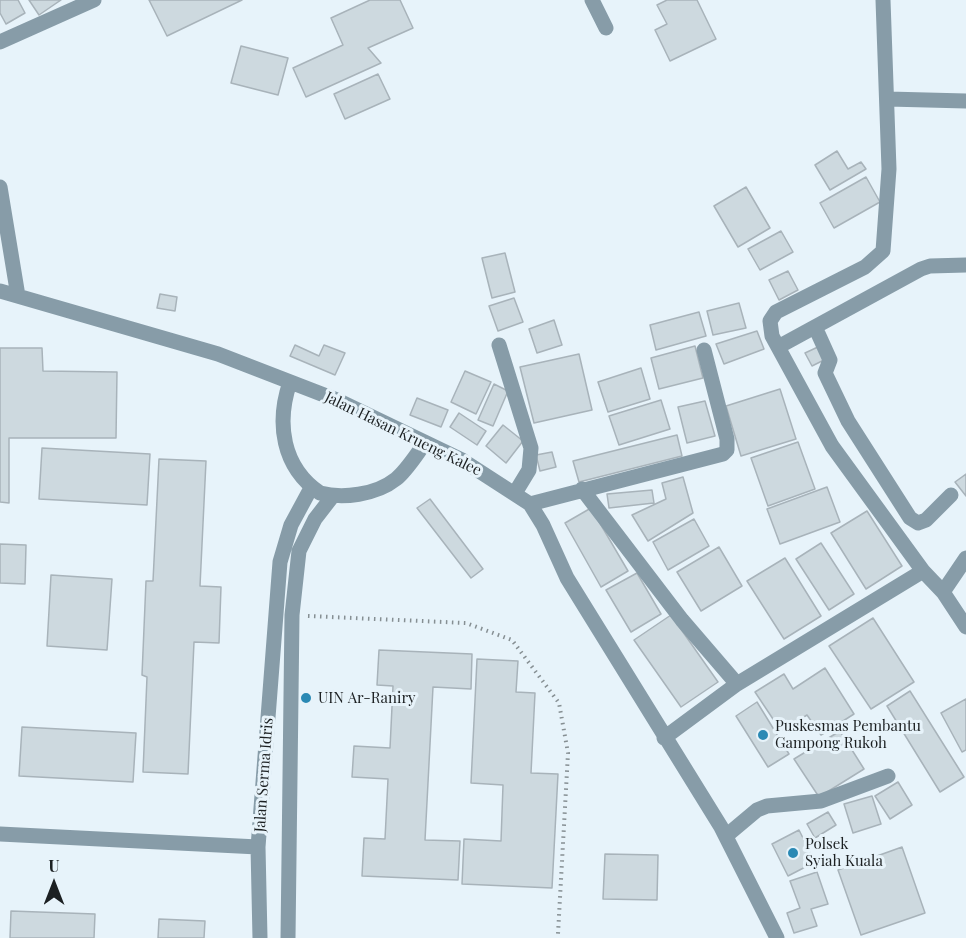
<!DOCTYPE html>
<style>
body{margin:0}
#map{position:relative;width:966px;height:938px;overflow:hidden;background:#e7f3fa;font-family:"Playfair Display",serif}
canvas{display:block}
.north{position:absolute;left:24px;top:854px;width:60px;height:60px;-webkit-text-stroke:4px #e7f3fa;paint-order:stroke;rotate:0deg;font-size:16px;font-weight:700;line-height:24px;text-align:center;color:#1c2022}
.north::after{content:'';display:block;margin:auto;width:21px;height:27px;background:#1c2022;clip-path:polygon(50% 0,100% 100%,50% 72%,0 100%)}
</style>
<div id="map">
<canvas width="966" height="938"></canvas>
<div class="north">U</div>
</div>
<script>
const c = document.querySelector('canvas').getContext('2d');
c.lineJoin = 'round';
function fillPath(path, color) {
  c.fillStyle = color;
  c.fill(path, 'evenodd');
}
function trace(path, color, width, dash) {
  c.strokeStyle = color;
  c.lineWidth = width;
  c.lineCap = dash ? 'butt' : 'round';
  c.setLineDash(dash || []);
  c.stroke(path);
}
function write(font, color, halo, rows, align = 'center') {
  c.font = font + ' "Playfair Display",serif';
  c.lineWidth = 6;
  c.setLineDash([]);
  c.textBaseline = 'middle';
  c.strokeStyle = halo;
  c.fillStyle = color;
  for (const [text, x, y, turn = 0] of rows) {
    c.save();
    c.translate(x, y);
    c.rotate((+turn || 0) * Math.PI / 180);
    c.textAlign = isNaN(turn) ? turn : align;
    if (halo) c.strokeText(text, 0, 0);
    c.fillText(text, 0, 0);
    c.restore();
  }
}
const building = new Path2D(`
 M0 0H18L25 13 6 24 0 13Z
 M29 0H61L39 15Z
 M149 0H242L167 36Z
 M370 0H400L413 28 368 48 381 63 306 97 293 68 343 45 331 18Z
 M667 0H697L716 39 670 61 655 30 667 24 657 5Z
 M241 46 288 58 278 95 231 83Z
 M378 74 390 99 345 119 334 94Z
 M837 151 848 169 861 162 866 169 830 190 815 165Z
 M866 177 880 202 834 228 820 203Z
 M746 187 770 228 738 247 714 206Z
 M781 231 793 252 760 270 748 249Z
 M505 253 515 292 492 298 482 258Z
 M788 271 798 290 779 300 769 280Z
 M160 294 177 297 175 311 157 308Z
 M514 298 523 322 498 331 489 306Z
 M739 303 746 328 713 335 707 311Z
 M699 312 706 336 656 350 650 325Z
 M554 320 562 345 537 353 529 329Z
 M757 331 764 349 724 364 716 344Z
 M295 345 319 356 324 345 345 353 335 375 290 356Z
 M695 346 703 378 659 389 651 358Z
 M820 346 826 359 812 366 805 353Z
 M0 348H42L43 371 117 372 116 438H9V503L0 502Z
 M579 354 592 410 534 423 520 367Z
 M641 368 650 399 608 412 598 382Z
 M465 371 491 382 476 414 451 402Z
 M494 384 508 391 493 426 478 420Z
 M780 389 796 439 741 456 726 406Z
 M417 398 448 410 441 427 410 415Z
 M661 400 670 429 619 445 609 416Z
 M705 401 715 436 687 443 678 407Z
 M459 413 486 431 477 445 450 427Z
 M503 425 523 441 506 463 486 446Z
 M677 435 682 456 579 482 573 461Z
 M798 442 815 489 768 506 751 458Z
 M42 448 150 454 147 505 39 499Z
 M552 452 556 467 540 471 536 455Z
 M159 459 206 461 200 586 221 587 219 643 194 642 188 774 143 772 147 677 142 675 146 581H153Z
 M966 474V496L955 482Z
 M683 477 693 513 648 541 632 515 666 499 662 483Z
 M827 487 840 522 780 544 767 509Z
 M652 490 654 503 609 508 607 494Z
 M430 499 483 569 471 578 417 508Z
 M591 508 628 571 601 587 565 523Z
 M867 511 902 566 866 589 831 533Z
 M694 519 709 546 668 570 653 542Z
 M821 543 854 594 829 610 796 559Z
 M0 544 26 545 25 584 0 583Z
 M719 547 742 586 701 611 677 572Z
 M785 558 821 616 784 639 747 581Z
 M637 573 661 614 631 632 606 590Z
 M51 575 112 579 107 650 47 646Z
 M671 615 718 682 681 707 634 640Z
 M873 618 914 682 871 709 829 646Z
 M379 650 472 654 471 689 433 687 425 840 460 841 458 880 362 876 364 838 385 839 388 779 352 777 354 746 390 748 393 686 377 685Z
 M477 659 518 661 516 692 535 693 531 773 558 774 552 888 462 884 464 839 501 841 503 785 471 783Z
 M825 668 854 714 821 735 807 715 781 731 755 692 784 674 793 689Z
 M910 691 964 777 940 792 887 706Z
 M966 699V750L962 752 941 713Z
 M757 702 789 754 768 767 736 716Z
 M22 727 136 733 133 782 19 776Z
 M840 731 864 769 819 797 794 759Z
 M898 782 912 805 890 819 875 796Z
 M872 796 881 824 853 833 844 804Z
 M828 812 836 825 815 838 807 824Z
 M799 830 815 862 788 876 772 844Z
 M902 847 925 913 861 935 838 870Z
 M605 854 658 855 657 900 603 899Z
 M817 872 828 904 811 909 817 926 794 933 787 913 800 908 790 881Z
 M11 911 95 914 94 938H10Z
 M159 919 205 921 204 938H158Z`);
fillPath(building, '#cdd9df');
trace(building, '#a8b3ba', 1.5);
trace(new Path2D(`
 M308 616 466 623 512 640 559 703 568 753 558 934`), '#868f93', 4, [1.5, 4.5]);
trace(new Path2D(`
 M592 0 606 28
 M0 42 94 0
 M888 99 966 101
 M0 187 18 296
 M0 291 218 354 337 400 462 460 530 504 543 525 567 578 721 827 777 938
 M816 329 830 360 825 373 848 421 910 518 918 523 926 520 951 495
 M499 345 531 448 529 470 515 493
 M778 347 921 269 930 266 966 265
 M290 382C276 423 282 467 320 493 342 499 376 495 396 479 407 470 416 455 425 443
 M582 489 682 620 737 684
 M530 504 723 454 727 450V439L704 350
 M923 571 943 592 966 627
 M943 592 966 558
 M664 738 737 684 923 571 832 446 772 336 770 321 776 312 865 267 883 251 889 169 883 0
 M0 834 258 847
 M726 836 757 810 767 806 821 801 888 776
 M260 938 258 847 280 562 291 525 311 488
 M288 938 292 615 299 551 315 519 332 497`), '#879ca8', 15);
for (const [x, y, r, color] of [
 [306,698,6,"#2a89b4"],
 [763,735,6,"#2a89b4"],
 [793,853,6,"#2a89b4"]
]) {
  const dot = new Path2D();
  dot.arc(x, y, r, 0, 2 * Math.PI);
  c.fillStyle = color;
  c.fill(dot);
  trace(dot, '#e7f3fa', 2);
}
write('15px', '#1c2022', '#e7f3fa', [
 ["Jalan Hasan Krueng Kalee",403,434,26],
 ["Jalan Serma Idris",264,775,-86]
]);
write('15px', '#1c2022', '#e7f3fa', [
 ["UIN Ar-Raniry",318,698],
 ["Puskesmas Pembantu",775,726],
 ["Gampong Rukoh",775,743],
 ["Polsek",805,844],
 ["Syiah Kuala",805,861]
], 'left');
</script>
